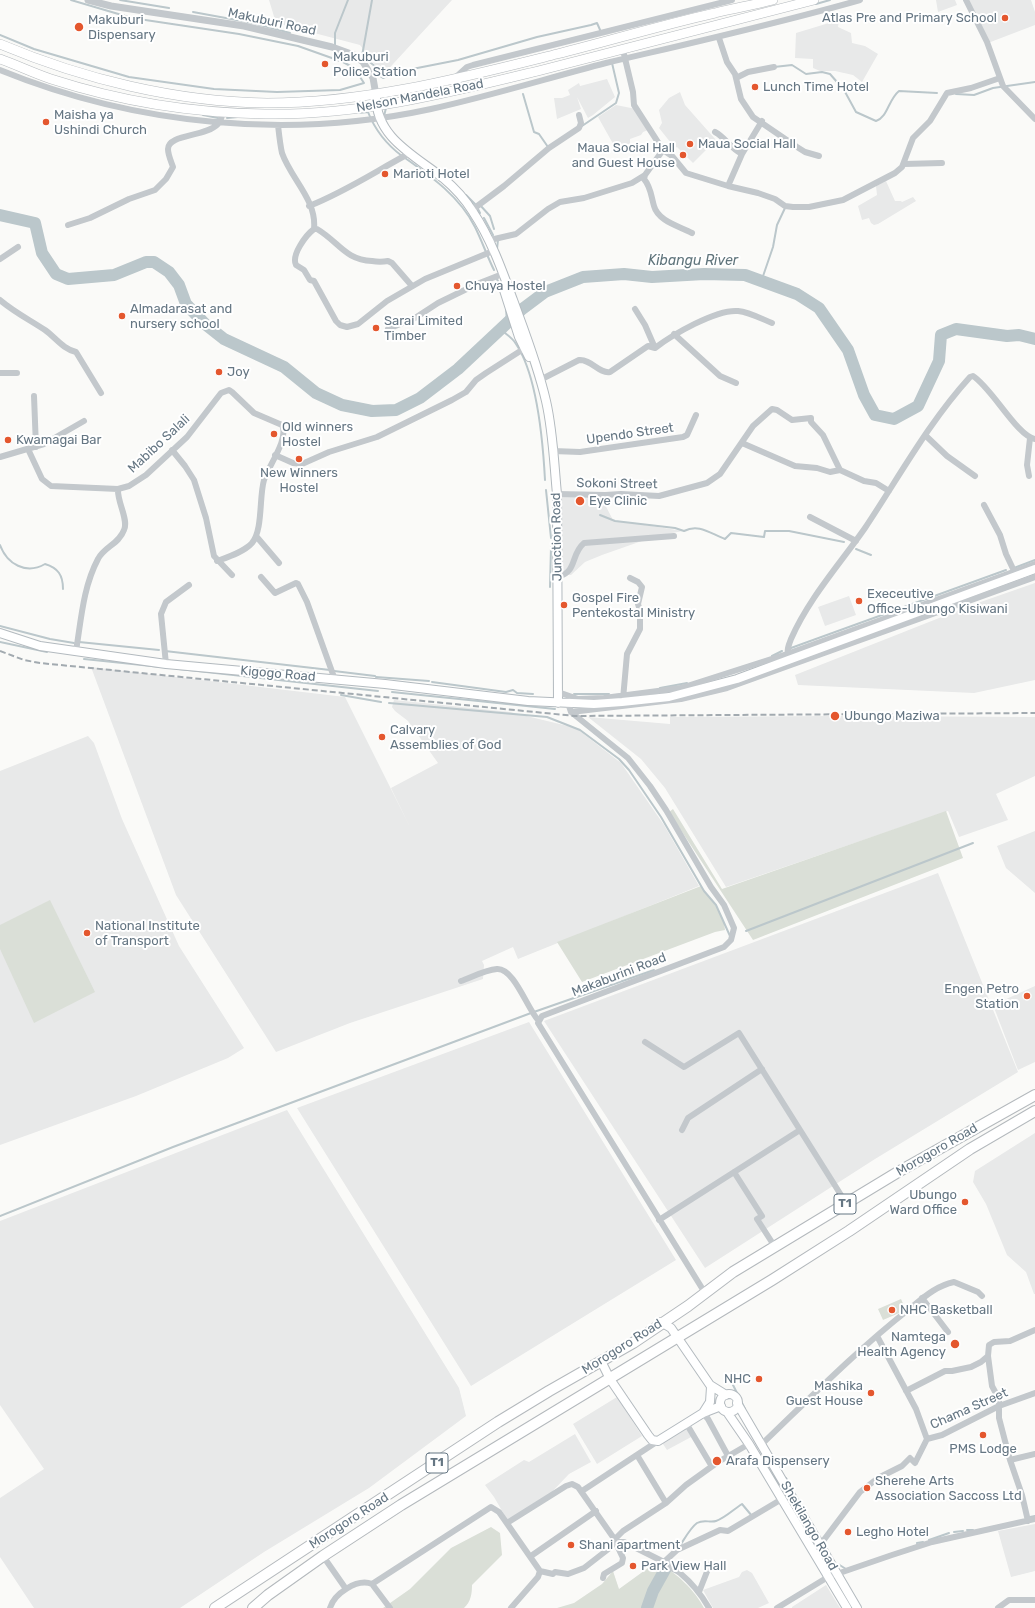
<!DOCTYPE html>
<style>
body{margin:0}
canvas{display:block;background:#fafaf8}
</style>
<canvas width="1035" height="1608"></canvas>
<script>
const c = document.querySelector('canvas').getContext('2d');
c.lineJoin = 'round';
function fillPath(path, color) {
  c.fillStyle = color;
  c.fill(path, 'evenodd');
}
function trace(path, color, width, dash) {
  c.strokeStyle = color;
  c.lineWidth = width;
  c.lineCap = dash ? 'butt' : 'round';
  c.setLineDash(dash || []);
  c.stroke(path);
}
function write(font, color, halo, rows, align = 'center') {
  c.font = font + ' Rubik,sans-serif';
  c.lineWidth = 4;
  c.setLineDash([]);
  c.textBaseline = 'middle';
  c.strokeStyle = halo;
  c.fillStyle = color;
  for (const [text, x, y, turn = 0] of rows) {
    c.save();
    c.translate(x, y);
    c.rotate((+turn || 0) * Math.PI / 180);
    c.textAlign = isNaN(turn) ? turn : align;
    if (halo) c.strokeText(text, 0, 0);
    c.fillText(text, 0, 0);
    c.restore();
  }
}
fillPath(new Path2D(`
 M269 0H452L382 76 377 67 360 45 276 23Z
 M936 0H955L957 5 938 12Z
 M967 0H1031L1035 12V25L988 43Z
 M839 20 838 27 851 33 852 43 865 46 878 54 862 82 853 75 835 71H820L813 68V59L795 58 796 33Z
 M607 79 615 97 593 115 588 118 577 97 581 109 557 119 554 98H562L570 95 568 90 579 83 580 86Z
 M680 92 685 105 716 140 693 163 677 147 675 148 659 128 662 123 659 110 669 98Z
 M616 105 636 109 648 130 643 132 641 135 630 139V147L616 149 598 117Z
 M886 181 895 201H901L902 202 913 197 916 201 878 224 874 225 871 223 869 218 862 220 858 206 877 195 876 186Z
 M561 497H601L613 520 683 531 656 536 602 555 585 562 571 575H564L559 568Z
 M1035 583V680L974 693 798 685 795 675 972 605Z
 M849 596 856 615 825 626 818 607Z
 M91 667 345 697 410 827 391 788 438 763 408 721 395 711 392 707 394 700 510 712 576 728 621 763 664 825 699 886 518 959 513 947 482 961 484 965 483 979 350 1023 276 1052 176 895Z
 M835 716 1035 717V776L996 794 1008 820 959 837 948 811 726 887 665 788 641 759 588 717 670 724V717Z
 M88 736 94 743 122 819 179 946 244 1048 228 1058 136 1096 0 1145V771Z
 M1035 831V893L1006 868 997 846Z
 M938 873 1018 1072 875 1159 705 1268 544 1021Z
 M1035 986V1062L1018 1070 993 1005Z
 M529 1022 676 1260 471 1386 297 1108Z
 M287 1110 459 1388 466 1416 369 1488 264 1552 180 1608H34L0 1557V1498L44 1469 0 1405V1221Z
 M1035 1133V1294H1034L1026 1272 1007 1255 986 1204 973 1182 975 1171Z
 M617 1397 642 1436 597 1464 573 1424Z
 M686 1425 693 1436 667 1450 661 1441Z
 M575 1434 591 1462 569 1474 547 1497 508 1521 494 1497 485 1485 524 1460 529 1462Z
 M1035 1524V1571L1011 1577 998 1531Z
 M747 1570 752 1573 769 1603 758 1608H713L703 1590 739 1577 742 1572Z
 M826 1585 840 1608H792V1607Z`), '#e8e9e9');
fillPath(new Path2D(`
 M673 809 722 889 946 811 963 858 753 940 669 812Z
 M701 886C711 901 724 912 725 930L715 932 582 982 557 942Z
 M50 900 95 992 34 1023 0 949V925Z
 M901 1299 906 1310 883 1320 878 1309Z
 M491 1527 500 1533 502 1555 472 1585C472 1593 471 1602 464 1608H383L410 1589 451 1548Z
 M657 1564C674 1569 696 1592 704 1608H557L574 1603 602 1584 613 1571 619 1589 648 1568Z`), '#dadfd7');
trace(new Path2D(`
 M120 0 169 8
 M372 0 362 56 376 67 380 76 383 78 397 72 458 60 537 37 591 25 597 23 601 32
 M816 4 830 0
 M193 12 253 23 290 33
 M0 35 34 49 129 77 214 89 277 92 340 90 364 83 354 68 343 62 298 46 239 34 132 18 71 0
 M335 45V33L348 0
 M774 67 792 65 806 74 822 72 830 74 844 90 856 112 876 121C888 117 888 100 899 91L937 93
 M523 94 534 132 539 134 548 147
 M956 94 974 95 993 88 1035 82
 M358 113 368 112C375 130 386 144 402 156
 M203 115 218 118
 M384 116 386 108
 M227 118 238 117
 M582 126 616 103 619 93 612 63
 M405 158C432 177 460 197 475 227 482 241 487 256 494 270
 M466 195 475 204
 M480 205 490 216 494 229
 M478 209 480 213
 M484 218 493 235
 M497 249 498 240
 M497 279 500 286
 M761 282 773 247 777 225 785 208
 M506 308 507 323 505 333C509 336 514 340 516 344 537 375 543 443 545 480
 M546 490 551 538
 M600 515 615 521 675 528 684 531C699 523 711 534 725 539L731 533 764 537 765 531H789L844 542
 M0 545C7 564 26 575 45 564 58 568 63 575 63 589
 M856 549 871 555
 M1014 568 1035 560
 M1030 575 1035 573
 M550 587 551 547
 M0 626 50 639 74 643
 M0 642 47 652
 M79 642 159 650
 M791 648 1006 570
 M165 651 330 670
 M772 656 782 651
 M84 659 161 667
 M179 669 378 691
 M334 671 375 676
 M376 677 429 681
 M432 682 506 692 513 690 517 693 533 694
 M660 688 687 683
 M392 692 555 709
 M574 694H609
 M341 695 381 702
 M389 703 547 717 580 730 619 759 629 770 661 817 704 891 716 905 730 936
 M746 931 973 843
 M0 1216 173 1147 531 1013 654 970
 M731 1381 745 1409
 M786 1478 793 1490
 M1030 1517 1035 1516
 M967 1530H973
 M954 1532 963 1531
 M929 1540 949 1533
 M917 1543 923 1542
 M679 1547C684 1540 690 1528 697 1523 704 1519 710 1523 716 1521 725 1518 734 1509 742 1504L752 1516
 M838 1564 846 1569`), '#bbc7cb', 2);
trace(new Path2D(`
 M0 215 35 223 42 253 56 274 68 279 114 275 146 262H154L169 272 179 285 186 304 205 324 224 339 284 367 316 393 342 405 372 411 396 410 420 398 458 369 521 310 545 292 583 277 624 274 652 277 704 274 745 275 797 294 819 308 848 350 864 395 875 415 894 419 918 406 939 361 941 335 956 329 1007 336 1019 335 1035 339
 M647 1608 653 1591 667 1566`), '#bbc7cb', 12);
const secondary = new Path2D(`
 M376 95C375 137 414 155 443 178 455 188 465 199 473 212 491 239 502 270 513 300 525 333 538 366 546 401 553 431 554 463 557 494L558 703
 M503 287 519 337 529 357
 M0 633 40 646 166 664 385 684 528 701 594 704 622 702 669 697 737 679 1035 569
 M661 1322 671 1328 710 1385 726 1395
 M601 1361 610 1379 648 1435 652 1440 658 1441 703 1413 721 1406
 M720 1403a9 9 0 1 1 18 0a9 9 0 1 1-18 0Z
 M737 1403 857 1608
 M727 1412 749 1444 847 1608
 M703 1413 710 1402 711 1387`);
const primary = new Path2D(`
 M0 44C83 79 176 102 267 103 366 103 461 78 557 54 609 41 662 25 715 13 734 8 754 5 773 0
 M0 59C17 65 33 73 51 79 119 101 193 113 265 114 358 116 448 93 538 71 630 48 722 23 814 0`);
const trunk = new Path2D(`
 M215 1608 498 1422 549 1391 633 1343 688 1306 733 1272 898 1172 1035 1095
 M253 1608 268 1595 323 1556 401 1505 772 1280 849 1231 970 1149 1035 1111`);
trace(secondary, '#b3babf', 10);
trace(primary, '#b5babe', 10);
trace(trunk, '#b4b9bd', 12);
trace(new Path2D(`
 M966 0 987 42 1003 86 1035 119
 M719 38 727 62 735 74 741 99 753 117 797 147 805 152 819 156
 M623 50 633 92 634 105 663 150 672 156 686 173 728 186 758 193 775 199 785 206 793 207H809L843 200 895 173 902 167 913 138 930 121 947 93 971 88 1000 78
 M0 70C135 125 288 140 431 109 490 96 548 78 606 63 691 43 776 24 860 0
 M456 77 467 67 473 65 732 0
 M736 78 748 72 774 67
 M278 125C279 134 280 144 282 153 291 179 317 200 314 229
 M715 132C726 138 729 147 742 154
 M904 164 942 163
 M645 175 644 179C651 187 651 196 654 206 658 221 679 226 692 233
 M728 186 742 154 762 121
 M309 206C345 192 376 171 410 153
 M472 210 504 186 549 148 579 128 581 123 579 115
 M68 225 90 218 129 199 155 190 166 179 173 167C171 161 168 155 168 149 168 134 206 137 218 124 221 121 222 116 223 112
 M490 240 516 234 548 209 560 202 584 198 632 183 645 175 663 150
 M0 259 18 247
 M412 286 392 263 388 261C382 262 378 262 372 261 345 260 339 242 317 229H314C306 235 291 255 296 265L304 270 310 280 314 281 336 321 340 325 347 327 358 324 387 301 425 279 493 251
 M0 300C14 312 30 320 45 330 56 338 63 349 76 352L101 393
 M635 309 645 325 655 348
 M388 329 415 318 438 303 477 284 500 275
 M674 334 720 376 736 383
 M0 373H17
 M540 380 579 360C591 359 599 374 610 372L648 346 655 348C672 335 716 309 738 311 749 312 762 319 772 323
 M34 396 36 447
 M925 435 947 456 975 476
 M742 443 795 466 817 468 830 472 840 470
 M28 449 42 479 51 486 118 489 129 486 146 475 187 437 221 393 229 390 232 392 254 413 282 425C289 439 269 465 264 480 259 497 263 530 252 543 244 552 228 557 217 561
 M172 450 185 466 194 480 206 518 214 556 232 575
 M553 451 580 452 683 437 687 435 696 415
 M275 455 293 463 302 464 329 452 377 437 452 400 466 392 476 380 486 373 525 348
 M0 457 44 444 84 421
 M1029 476 1027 465 1030 438
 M557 494 605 495 621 494 659 496 707 483 720 474 753 426 772 409 777 410 792 420 811 418V422L823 435 840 470 864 481 876 483 889 491
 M984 505 1000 535 1006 554 1015 573
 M810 517 856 541
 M256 536 279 563
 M261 577 275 593 296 583 298 584 307 602 335 680
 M558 577C578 571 570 555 584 543L674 536
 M76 651C81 621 83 587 98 559 104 547 119 544 124 530 129 520 117 502 118 489
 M789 656C786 651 789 644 791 639 809 598 840 564 865 528 899 477 929 422 970 377L973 376C992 388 1017 436 1035 439
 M166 664 161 614 166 602 189 585
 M558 692 578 699 604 698 681 688 787 654 1035 564
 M623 699 627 654 640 629V611L638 604 642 587 638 582 630 578
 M568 703 571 712 628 758 650 786 666 810 711 887 724 905 734 928 731 940 724 947 542 1016 538 1023 705 1293
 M571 712 681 699 727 688 1035 577
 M461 981C472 977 485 970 497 969 514 968 527 1008 538 1020
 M645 1042 684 1067 739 1033 846 1203
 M682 1130 688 1118 762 1069
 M734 1172 762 1216 757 1219 775 1247
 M659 1220 800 1130
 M922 1298 948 1332
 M877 1336 916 1409 927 1439
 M988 1356 992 1386 999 1399V1418L1010 1460 1022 1495 1028 1521
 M906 1391 945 1371H952L971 1367 981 1362 988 1356 989 1345 994 1342 1010 1341 1035 1330
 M703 1413 708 1419 727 1454
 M686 1423 711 1465
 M762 1444C810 1398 856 1351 908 1310 922 1299 935 1286 954 1282L978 1292 982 1296
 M637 1455 666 1503
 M1010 1460 1035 1454
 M582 1491 658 1441
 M507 1523 566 1486 572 1484 578 1487 613 1537 623 1558 622 1563 604 1574 603 1578
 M616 1542H624L664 1562C668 1568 675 1569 680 1573 692 1583 701 1594 709 1608
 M820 1545 860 1492 878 1478 902 1466 910 1458 915 1463 927 1439 942 1435 999 1406 1035 1393
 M323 1556 346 1589
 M531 1556 596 1511
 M664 1562 677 1550 720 1530 728 1531 782 1499
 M372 1584 491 1507 499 1512 540 1571 553 1574 555 1572 568 1574 584 1568 611 1547 615 1539 623 1531 666 1503 686 1485 718 1462 749 1444
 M699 1592 710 1564
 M330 1608C334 1594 357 1578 372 1584L390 1608
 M511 1608 538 1577 540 1571
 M777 1608 828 1577 892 1555 932 1542 1035 1519
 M998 1608 1009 1600H1035`), '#c3c8cc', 6);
trace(new Path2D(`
 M88 0 111 6 244 26 332 47 354 55 363 62 373 78 376 95`), '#c3c8cc', 7);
trace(secondary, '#fff', 8);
trace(primary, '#fff', 9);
trace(trunk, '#fff', 10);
trace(new Path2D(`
 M0 651 24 660 40 663 575 716 1035 713`), '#a2aab0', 2, [6, 3]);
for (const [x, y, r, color] of [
 [1005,18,4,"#e4572e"],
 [79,27,5,"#e4572e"],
 [325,64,4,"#e4572e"],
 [755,87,4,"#e4572e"],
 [46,122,4,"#e4572e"],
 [690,144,4,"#e4572e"],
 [683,155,4,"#e4572e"],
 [385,174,4,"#e4572e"],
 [457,286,4,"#e4572e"],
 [122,316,4,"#e4572e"],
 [376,328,4,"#e4572e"],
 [219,372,4,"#e4572e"],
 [274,434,4,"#e4572e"],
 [8,440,4,"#e4572e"],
 [299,459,4,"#e4572e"],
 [580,501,5,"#e4572e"],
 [859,601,4,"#e4572e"],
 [564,605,4,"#e4572e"],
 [835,716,5,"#e4572e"],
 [382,737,4,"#e4572e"],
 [87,933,4,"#e4572e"],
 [1027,996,4,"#e4572e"],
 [965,1202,4,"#e4572e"],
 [892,1310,4,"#e4572e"],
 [955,1344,5,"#e4572e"],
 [759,1379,4,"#e4572e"],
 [871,1393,4,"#e4572e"],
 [983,1435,4,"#e4572e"],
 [717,1461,5,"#e4572e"],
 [867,1488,4,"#e4572e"],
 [848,1532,4,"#e4572e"],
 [571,1545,4,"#e4572e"],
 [633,1566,4,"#e4572e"]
]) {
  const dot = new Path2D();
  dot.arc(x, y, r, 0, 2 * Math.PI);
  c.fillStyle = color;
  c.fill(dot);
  trace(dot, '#fff', 1.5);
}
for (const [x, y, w] of [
 [845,1204,22],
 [437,1463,22]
]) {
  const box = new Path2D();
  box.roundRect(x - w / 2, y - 10, w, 20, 3);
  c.fillStyle = '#fff';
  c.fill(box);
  trace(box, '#657683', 1);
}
write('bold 12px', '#657683', null, [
 ["T1",845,1204],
 ["T1",437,1463]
]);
write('13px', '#657683', '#fff', [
 ["Atlas Pre and Primary School",997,18,"right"],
 ["Makuburi",88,20],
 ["Dispensary",88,35],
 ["Makuburi",333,57],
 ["Police Station",333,72],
 ["Lunch Time Hotel",763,87],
 ["Maisha ya",54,115],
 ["Ushindi Church",54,130],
 ["Maua Social Hall",698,144],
 ["Maua Social Hall",675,148,"right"],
 ["and Guest House",675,163,"right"],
 ["Marioti Hotel",393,174],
 ["Chuya Hostel",465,286],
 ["Almadarasat and",130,309],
 ["nursery school",130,324],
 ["Sarai Limited",384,321],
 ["Timber",384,336],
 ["Joy",227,372],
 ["Old winners",282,427],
 ["Hostel",282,442],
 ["Kwamagai Bar",16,440],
 ["New Winners",299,473,"center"],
 ["Hostel",299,488,"center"],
 ["Eye Clinic",589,501],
 ["Execeutive",867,594],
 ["Office-Ubungo Kisiwani",867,609],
 ["Gospel Fire",572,598],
 ["Pentekostal Ministry",572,613],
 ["Ubungo Maziwa",844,716],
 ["Calvary",390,730],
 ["Assemblies of God",390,745],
 ["National Institute",95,926],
 ["of Transport",95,941],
 ["Engen Petro",1019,989,"right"],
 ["Station",1019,1004,"right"],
 ["Ubungo",957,1195,"right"],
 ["Ward Office",957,1210,"right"],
 ["NHC Basketball",900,1310],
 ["Namtega",946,1337,"right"],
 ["Health Agency",946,1352,"right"],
 ["NHC",751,1379,"right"],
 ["Mashika",863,1386,"right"],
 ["Guest House",863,1401,"right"],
 ["PMS Lodge",983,1449,"center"],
 ["Arafa Dispensery",726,1461],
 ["Sherehe Arts",875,1481],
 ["Association Saccoss Ltd",875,1496],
 ["Legho Hotel",856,1532],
 ["Shani apartment",579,1545],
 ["Park View Hall",641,1566]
], 'left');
write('13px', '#657683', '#fff', [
 ["Makuburi Road",272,22,12],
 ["Nelson Mandela Road",420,96,-11],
 ["Upendo Street",630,434,-8],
 ["Mabibo Salali",159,444,-43],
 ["Sokoni Street",617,484,1],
 ["Junction Road",557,537,-91],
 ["Kigogo Road",278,674,5],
 ["Makaburini Road",619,975,-21],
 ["Morogoro Road",937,1150,-30],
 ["Morogoro Road",622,1347,-32],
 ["Chama Street",969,1409,-24],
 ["Morogoro Road",349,1521,-33],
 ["Shekilango Road",809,1526,60]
]);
write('italic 14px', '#60757c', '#fff', [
 ["Kibangu River",693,261]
]);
</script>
